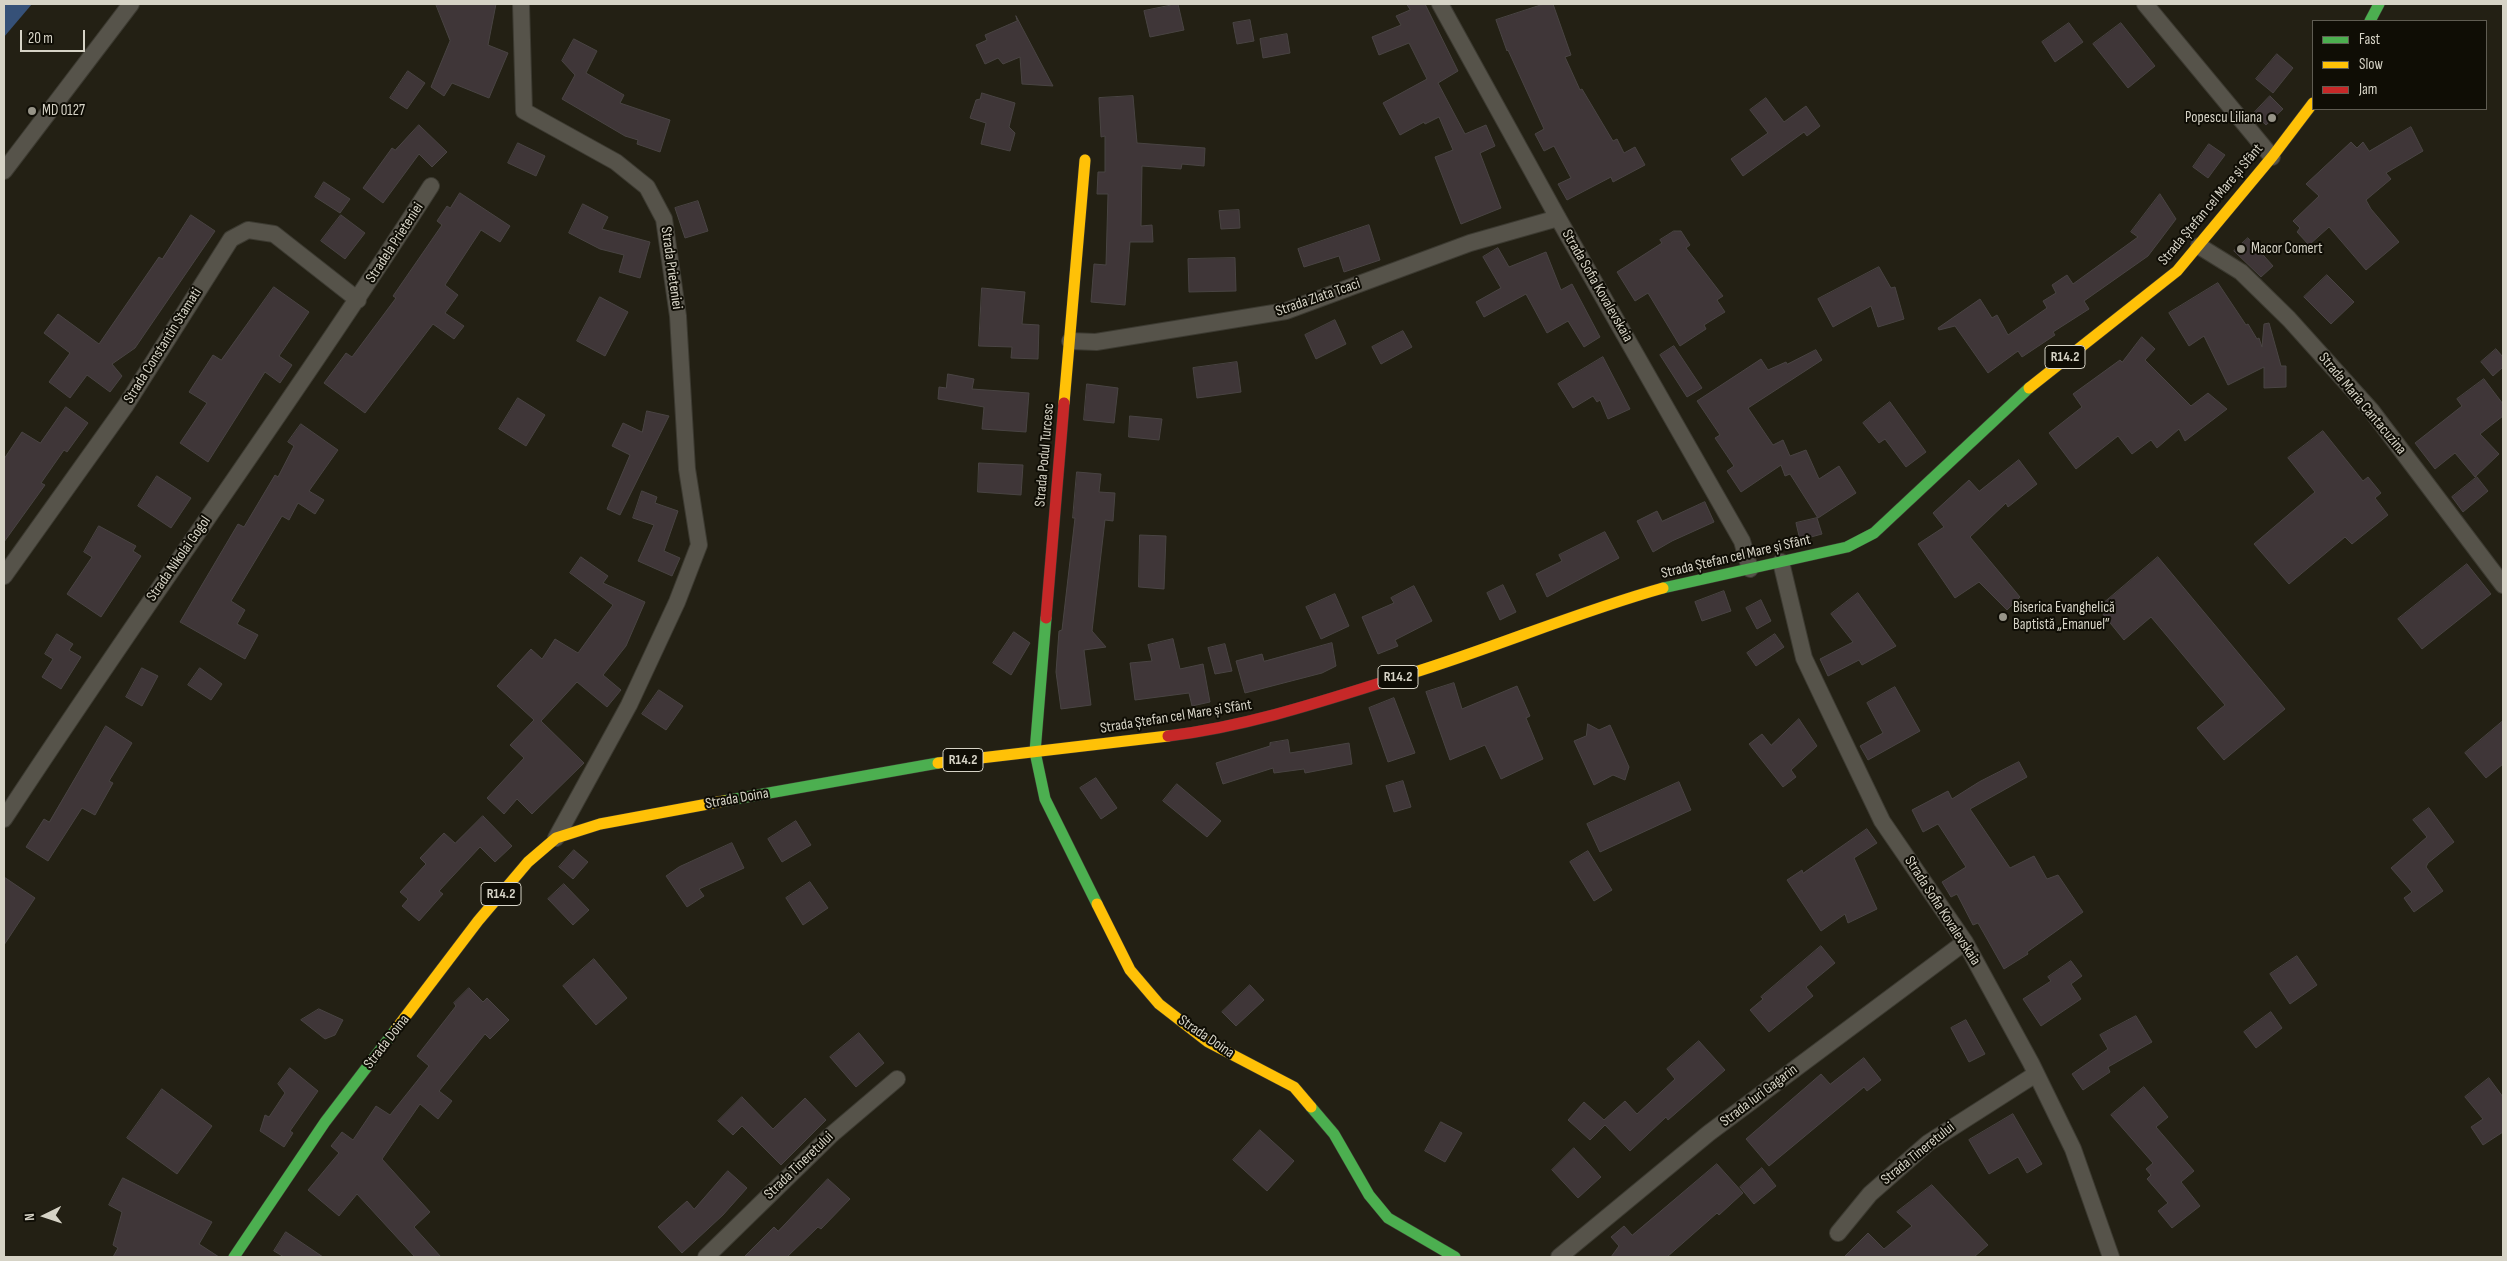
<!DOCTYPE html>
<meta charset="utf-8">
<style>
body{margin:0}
#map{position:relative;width:2507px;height:1261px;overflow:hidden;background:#232014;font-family:"Sofia Sans Condensed",sans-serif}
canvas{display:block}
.frame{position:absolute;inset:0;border:5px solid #d6d3c6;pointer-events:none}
.legend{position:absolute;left:2312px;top:20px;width:175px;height:90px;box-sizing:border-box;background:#0f0d05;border:1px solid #5f5c52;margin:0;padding:6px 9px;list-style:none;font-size:15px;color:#d6d3c6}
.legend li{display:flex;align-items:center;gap:10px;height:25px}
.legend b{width:25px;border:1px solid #5f5c52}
.north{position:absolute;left:20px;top:1191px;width:50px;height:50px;-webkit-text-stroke:4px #0f0d05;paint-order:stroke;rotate:266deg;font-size:14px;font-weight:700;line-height:20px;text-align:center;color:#d6d3c6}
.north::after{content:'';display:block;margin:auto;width:18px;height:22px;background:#d6d3c6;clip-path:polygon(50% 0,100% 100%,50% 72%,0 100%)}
.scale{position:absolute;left:20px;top:30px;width:65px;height:22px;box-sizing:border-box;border:2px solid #d6d3c6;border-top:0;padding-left:6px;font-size:15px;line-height:18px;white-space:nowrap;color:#d6d3c6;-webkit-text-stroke:4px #0f0d05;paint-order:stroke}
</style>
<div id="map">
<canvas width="2507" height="1261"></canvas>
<div class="frame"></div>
<ul class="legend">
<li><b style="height:6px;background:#4caf50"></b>Fast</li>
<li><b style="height:6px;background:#ffc107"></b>Slow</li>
<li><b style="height:6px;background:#c62828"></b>Jam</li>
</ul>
<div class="north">N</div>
<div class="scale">20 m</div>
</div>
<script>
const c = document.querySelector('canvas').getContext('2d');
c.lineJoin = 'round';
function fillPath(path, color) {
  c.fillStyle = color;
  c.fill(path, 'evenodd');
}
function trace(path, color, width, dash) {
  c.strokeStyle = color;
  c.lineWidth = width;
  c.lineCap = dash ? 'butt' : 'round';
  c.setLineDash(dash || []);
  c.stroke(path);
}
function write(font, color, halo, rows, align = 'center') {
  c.font = font + ' "Sofia Sans Condensed",sans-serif';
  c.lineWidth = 4;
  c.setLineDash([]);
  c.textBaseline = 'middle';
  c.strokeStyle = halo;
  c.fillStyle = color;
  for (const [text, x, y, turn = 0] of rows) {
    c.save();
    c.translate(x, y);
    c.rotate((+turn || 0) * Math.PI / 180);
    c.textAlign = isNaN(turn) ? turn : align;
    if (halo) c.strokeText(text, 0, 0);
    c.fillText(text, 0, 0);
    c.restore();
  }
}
fillPath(new Path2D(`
 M4 4H32L4 37Z`), '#365178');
const building = new Path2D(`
 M436 4H496L488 45 508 53 489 98 452 83 444 96 431 87 450 41Z
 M1178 4 1184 30 1150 37 1144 11Z
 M1407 4H1425L1458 71 1438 83 1465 134 1486 125 1495 146 1480 153 1501 208 1461 224 1435 157 1453 150 1439 117 1425 124 1424 122 1400 135 1383 103 1427 79 1409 43 1379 55 1372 37 1401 25 1396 16 1410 10Z
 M1544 4H1553L1571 55 1565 57 1580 90 1582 89 1613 141 1617 139 1624 153 1635 147 1645 165 1613 182 1611 177 1567 200 1558 184 1571 178 1554 146 1544 151 1535 134 1544 129 1508 50 1507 51 1496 20Z
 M1016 16 1053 86 1022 84 1020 57 1003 64 998 58 985 64 976 45 987 40 985 35 1017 21Z
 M1250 20 1254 41 1237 44 1233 23Z
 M2069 23 2083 42 2055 62 2042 42Z
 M2121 23 2155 66 2128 88 2093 44Z
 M1287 34 1290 53 1263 58 1260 39Z
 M574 39 597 51 586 73 624 95 620 103 670 120 660 152 637 144 638 140 625 136 562 99 575 75 562 61Z
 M2277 54 2293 68 2273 93 2256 79Z
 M408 71 425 83 407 109 390 98Z
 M982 93 1015 103 1009 127 1015 133 1010 151 981 144 986 123 970 118 976 100 980 99Z
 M1133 96 1137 143 1205 148 1204 166 1182 164 1181 169 1142 166 1141 226 1152 225 1153 242H1130L1125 305 1091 302 1094 264 1106 265 1108 194H1097L1098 172H1105V136L1101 137 1099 98Z
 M2270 96 2283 109 2266 125 2254 113Z
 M1766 98 1784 122 1806 106 1820 126 1807 136 1804 132 1743 176 1731 159 1768 133 1750 110Z
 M419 125 447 152 432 167 419 154 383 203 363 188 392 148 395 150Z
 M2411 127 2423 151 2386 173 2391 179 2366 200 2371 209 2399 242 2366 270 2329 227 2309 245 2297 232 2300 228 2293 221 2319 196 2306 184 2351 142 2357 148 2363 142 2369 151Z
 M518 143 545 156 536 176 508 163Z
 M2209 144 2225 155 2208 178 2193 167Z
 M324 182 350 199 340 213 315 197Z
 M460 193 510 226 500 242 481 230 445 285 458 295 445 313 464 326 454 339 433 324 365 413 324 383 346 353 352 357 396 298 393 296 442 225 437 221 447 206 450 208Z
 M2160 194 2176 219 2148 256 2084 301 2089 309 2053 332 2055 335 2022 357 2018 351 1988 373 1955 326 1939 330 1938 328 1980 299 1992 318 1997 315 2008 335 2047 308 2043 301 2056 293 2052 285 2067 275 2073 284 2138 237 2131 232Z
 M698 201 708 231 685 238 675 208Z
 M583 204 608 217 602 229 650 242 640 278 619 272 624 255 600 249 569 233Z
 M1239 210 1240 228 1221 229 1219 211Z
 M191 215 215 231 135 348 112 364 122 376 110 392 87 375 70 398 49 382 70 353 44 333 58 314 99 344 159 257 162 259Z
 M341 215 365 233 345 259 321 241Z
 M1369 225 1380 260 1344 272 1339 256 1304 267 1298 249Z
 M1674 231H1681L1690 245 1686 248 1723 296 1717 300 1725 312 1704 325 1706 329 1680 346 1648 293 1635 301 1617 272 1662 243 1660 240Z
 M2248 238 2273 266 2261 277 2234 251Z
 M1498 248 1509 267 1546 252 1561 290 1572 284 1600 337 1584 347 1568 321 1547 333 1526 294 1484 317 1476 302 1501 288 1483 257Z
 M1235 258 1236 291 1189 292 1188 259Z
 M1879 267 1891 288 1895 287 1904 319 1878 327 1871 306 1833 327 1818 299Z
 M2327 275 2354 302 2331 324 2304 297Z
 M2218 283 2246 325 2248 324 2257 339 2259 338 2262 347 2264 324 2269 323 2281 366H2286V387L2264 388V367L2228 385 2204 336 2189 346 2169 313Z
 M274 287 309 312 279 356 292 365 280 383 265 372 208 462 180 443 207 403 189 392 213 355 221 360Z
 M982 288 1025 292 1022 324 1039 325 1038 359 1011 358 1012 347 979 346Z
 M600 297 628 312 605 356 577 341Z
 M1335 320 1346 344 1316 359 1305 335Z
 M1403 331 1412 347 1381 364 1372 347Z
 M2142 337 2155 349 2145 360 2191 406 2208 393 2227 409 2185 441 2179 429 2157 448 2151 440 2132 454 2118 436 2076 469 2049 433 2082 407 2073 394 2120 360 2122 362Z
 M1674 346 1702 388 1687 397 1660 355Z
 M2496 349 2503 357V367L2493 376 2481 362Z
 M1816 350 1822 360 1748 408 1773 445 1783 440 1790 456 1806 450 1819 479 1839 466 1856 493 1818 518 1790 474 1785 476 1781 465 1741 492 1727 471 1734 466 1715 438 1720 435 1697 401 1761 359 1768 370 1786 362 1787 364Z
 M1603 357 1630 409 1608 419 1600 400 1597 402 1593 396 1573 408 1558 384Z
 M1237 362 1241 392 1197 398 1193 368Z
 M948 374 974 379 972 389 1029 393 1026 432 982 429 984 407 938 399 939 387 946 388Z
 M2484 379 2503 404V416L2480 434 2499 454 2475 477 2455 453 2435 469 2415 443 2462 406 2457 399Z
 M1087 384 1118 388 1114 423 1084 420Z
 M518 398 545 415 526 446 499 429Z
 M1890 402 1926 452 1906 467 1885 439 1879 443 1863 423Z
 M66 407 88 423 67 452 64 450 41 483 45 485 4 542V459L22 432 40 443Z
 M647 411 669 416 620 515 607 509 630 455 612 446 623 423 642 432Z
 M1130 416 1162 419 1159 440 1129 437Z
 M301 424 338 450 309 491 324 500 315 514 298 503 289 520 282 516 231 601 245 610 237 624 258 635 245 659 180 622 238 524 244 527 275 475 278 477 294 446 288 442Z
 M2323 431 2363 481 2368 477 2381 493 2375 498 2388 515 2352 544 2345 537 2289 584 2254 544 2315 492 2288 458Z
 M2019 460 2037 484 2008 507 2006 503 1970 537 2020 597 2007 610 1979 582 1955 598 1918 544 1944 527 1933 513 1969 480 1979 491Z
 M979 463 1023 465 1021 495 978 492Z
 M1077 472 1101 474 1099 492 1115 493 1113 521 1105 520 1092 631 1106 647 1084 650 1091 705 1061 709 1056 672 1059 631 1062 630 1075 518H1073Z
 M157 476 191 498 171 528 138 506Z
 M2477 477 2488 491 2463 512 2452 497Z
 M642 491 657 497 655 503 678 511 664 551 680 558 672 576 638 561 654 525 633 518Z
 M1705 502 1714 522 1672 541 1653 552 1637 521 1657 511 1662 521Z
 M1817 518 1822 534 1800 540 1796 523Z
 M99 526 136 546 133 551 141 556 101 617 67 594 92 557 84 552Z
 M1605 532 1619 558 1547 597 1536 574 1562 561 1559 555Z
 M1140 535 1166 536 1164 589 1139 587Z
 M581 557 608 576 603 583 645 602 626 646 603 675 621 690 607 707 577 682 541 721 584 763 532 814 517 799 504 814 487 798 524 758 510 745 534 720 497 686 531 649 542 659 555 639 578 653 613 605 570 573Z
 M2158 557 2285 709 2224 760 2197 728 2225 705 2151 617 2124 640 2098 608Z
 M2467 564 2491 594 2422 649 2398 619Z
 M1503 585 1516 612 1500 620 1487 593Z
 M1414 586 1432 621 1395 640 1398 646 1378 654 1362 617 1394 603 1391 598Z
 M1724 591 1731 611 1702 621 1695 602Z
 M1858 593 1896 646 1862 665 1859 660 1828 676 1820 659 1853 642 1831 614Z
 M1335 594 1349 626 1321 639 1306 607Z
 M1761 600 1771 621 1757 629 1746 608Z
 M1014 632 1030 643 1011 675 993 663Z
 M57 634 73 644 69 650 81 657 61 689 42 677 53 659 45 654Z
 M1775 634 1784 647 1756 666 1747 653Z
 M1173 639 1180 669 1203 664 1210 702 1192 706 1189 693 1135 700 1130 663 1152 661 1148 645Z
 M1332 643 1336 666 1322 673 1245 693 1236 661 1262 654 1264 661Z
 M1225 644 1232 671 1215 674 1208 648Z
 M142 668 158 676 142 706 126 697Z
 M200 668 222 684 211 700 188 685Z
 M1454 683 1462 709 1517 686 1530 716 1526 718 1543 759 1501 779 1485 745 1450 760 1426 692Z
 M1895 687 1920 731 1868 760 1860 746 1883 733 1867 703Z
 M659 690 683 706 666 730 642 714Z
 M1394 698 1415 753 1388 762 1369 708Z
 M1799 719 1817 746 1791 770 1796 777 1783 787 1749 744 1762 734 1771 745Z
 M2503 721V764L2486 778 2465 753Z
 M1588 724 1599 730 1610 725 1629 767 1625 780 1613 775 1594 785 1574 741 1586 736Z
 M106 726 132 743 109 781 113 783 95 815 82 808 48 861 26 847 44 819 49 822Z
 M1288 740 1290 753 1349 743 1352 764 1305 773 1304 769 1274 773 1273 768 1223 784 1216 763 1270 746V743Z
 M2019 762 2027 777 1970 809 2010 868 2034 856 2047 879 2058 875 2083 912 2027 952 2028 954 2004 969 1978 923 1973 925 1957 894 1951 897 1942 882 1966 867 1938 824 1923 832 1912 810 1948 791 1952 799 1979 782Z
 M1096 778 1117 808 1101 819 1080 788Z
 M1403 781 1411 807 1394 812 1386 786Z
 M1679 782 1691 810 1600 852 1587 824Z
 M1177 784 1221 821 1207 837 1163 801Z
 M2429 808 2454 842 2428 863 2426 867 2443 891 2414 912 2404 898 2412 892 2391 868 2427 837 2413 820Z
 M483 816 512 846 495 862 480 847 439 891 443 894 419 921 402 906 408 899 400 892 426 864 420 858 444 833 455 843Z
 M796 821 811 845 782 862 768 839Z
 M1867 829 1877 843 1854 858 1877 909 1848 923 1845 914 1821 931 1787 880 1802 870 1803 873Z
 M732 843 744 868 699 889 704 896 687 907 666 876 679 867Z
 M574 850 588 862 573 879 559 867Z
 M1588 851 1612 890 1594 901 1570 862Z
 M4 877 35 898 4 945Z
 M810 882 828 908 803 925 786 898Z
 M564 884 589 910 573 925 548 899Z
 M1821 946 1835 963 1806 987 1813 996 1769 1032 1750 1010 1763 999 1761 997Z
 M2297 956 2317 985 2290 1004 2270 974Z
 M594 959 627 998 596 1025 563 986Z
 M2071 961 2082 976 2071 984 2081 999 2041 1026 2023 999 2051 981 2048 977Z
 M1250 985 1264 1000 1236 1026 1222 1012Z
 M469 988 483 1002 487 998 509 1020 490 1039 485 1034 439 1091 452 1101 438 1119 420 1104 382 1159 430 1212 414 1227 441 1257H415L357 1194 339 1216 308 1190 339 1153 331 1146 342 1132 353 1140 376 1106 390 1115 429 1066 417 1056 456 1006 454 1003Z
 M319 1009 343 1020 335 1035 325 1039 301 1020Z
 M2271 1012 2282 1028 2256 1048 2244 1032Z
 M2136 1016 2152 1042 2108 1067 2110 1072 2083 1090 2072 1074 2108 1049 2100 1035Z
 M1966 1020 1985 1054 1969 1062 1951 1028Z
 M859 1033 884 1063 856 1087 830 1057Z
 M1699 1041 1725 1070 1668 1120 1666 1117 1630 1151 1605 1125 1590 1140 1568 1120 1584 1102 1604 1120 1625 1101 1637 1114 1675 1079 1667 1069Z
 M1864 1058 1881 1080 1867 1091 1864 1087 1769 1166 1746 1139 1821 1074 1830 1084Z
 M290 1068 318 1091 290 1131 293 1133 284 1147 260 1131 265 1115 269 1117 285 1093 278 1084Z
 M2489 1078 2503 1097V1132L2483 1145 2471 1127 2483 1119 2465 1097Z
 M2144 1087 2168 1117 2156 1127 2194 1171 2181 1182 2200 1206 2172 1228 2158 1211 2168 1203 2147 1179 2151 1175 2146 1169 2153 1163 2111 1115Z
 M162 1089 212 1126 177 1174 127 1138Z
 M742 1097 773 1129 805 1098 826 1120 781 1165 742 1126 733 1135 718 1121Z
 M2013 1114 2042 1164 2027 1173 2018 1157 1989 1174 1969 1140Z
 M1441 1122 1462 1133 1445 1162 1425 1151Z
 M1260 1130 1294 1161 1267 1191 1233 1160Z
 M1574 1148 1601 1177 1578 1198 1552 1170Z
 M1717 1164 1743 1193 1719 1215 1717 1213 1667 1257H1611L1619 1246 1611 1237 1624 1226 1632 1235Z
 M1762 1168 1776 1186 1754 1204 1740 1187Z
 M728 1171 747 1188 723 1215 682 1253 658 1227 687 1201 694 1209Z
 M123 1178 212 1222 199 1244 219 1257H113L118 1248 113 1245 122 1212 109 1205Z
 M828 1179 850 1199 821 1229 818 1227 787 1257H744L774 1227 778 1231Z
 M1932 1185 1988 1245 1974 1257H1844L1868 1233 1884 1249 1912 1226 1897 1212Z
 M286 1232 323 1257H284L274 1251Z`);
fillPath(building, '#3f3638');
trace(building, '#494443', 1);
const street = new Path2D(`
 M521 4 524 111 616 162 647 187 664 219 678 316 687 469 699 545 677 602 629 705 556 838
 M1440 4 1558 218 1742 541 1750 569
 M2145 4 2272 157
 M4 171 131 4
 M2199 246 2241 272 2289 319 2371 410 2503 585
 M1070 341 1096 342 1286 311 1470 243 1558 218
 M1781 562 1804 658 1823 698 1882 821 1965 942 2031 1063 2073 1149 2111 1257
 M4 576 126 405 231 239 248 230 274 234 358 300
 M4 819C143 606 293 401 431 186
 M1838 1233 1870 1194 1928 1143 2036 1074
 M706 1257 830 1136 897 1079
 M1559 1257 1709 1133 1965 942`);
const fast = new Path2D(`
 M2370 21 2379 4
 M1663 588 1847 547 1874 533 2029 388
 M1046 618 1035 752 1045 799 1097 904
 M724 801 938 763
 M1311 1107 1334 1134 1369 1195 1388 1218 1455 1257
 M234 1257 325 1122 396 1029`);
const slow = new Path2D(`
 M2029 388 2177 271 2272 157 2313 103
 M1064 403 1085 160
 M1409 674C1494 648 1577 612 1663 588
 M938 763 1168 736
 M1097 904 1130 970 1159 1004 1208 1042 1294 1087 1311 1107
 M396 1029 478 921 528 862 556 838 600 824 724 801`);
const jam = new Path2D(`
 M1046 618 1064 403
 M1168 736C1251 726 1329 699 1409 674`);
trace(street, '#3c3a31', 18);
trace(fast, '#3c3a31', 12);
trace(slow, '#3c3a31', 12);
trace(jam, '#3c3a31', 12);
trace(street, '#56534a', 16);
trace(fast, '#4caf50', 11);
trace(slow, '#ffc107', 11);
trace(jam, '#c62828', 11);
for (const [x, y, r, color] of [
 [32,111,5,"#979488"],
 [2272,118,5,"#979488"],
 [2241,249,5,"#979488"],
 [2003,617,5,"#979488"]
]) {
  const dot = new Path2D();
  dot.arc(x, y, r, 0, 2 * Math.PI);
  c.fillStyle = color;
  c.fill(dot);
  trace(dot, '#0f0d05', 2);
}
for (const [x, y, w] of [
 [2065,357,40],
 [1398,677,40],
 [963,760,40],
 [501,894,40]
]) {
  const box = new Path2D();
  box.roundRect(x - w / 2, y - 11.5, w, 23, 4);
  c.fillStyle = '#0f0d05';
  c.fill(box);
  trace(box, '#d6d3c6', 1);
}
write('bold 14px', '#d6d3c6', null, [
 ["R14.2",2065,357],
 ["R14.2",1398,677],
 ["R14.2",963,760],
 ["R14.2",501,894]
]);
write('15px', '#d6d3c6', '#0f0d05', [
 ["MD 0127",42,111],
 ["Popescu Liliana",2262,118,"right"],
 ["Macor Comert",2251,249],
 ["Biserica Evanghelică",2013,608],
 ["Baptistă „Emanuel”",2013,625]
], 'left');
write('15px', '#d6d3c6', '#0f0d05', [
 ["Strada Ștefan cel Mare și Sfânt",2211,205,-50],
 ["Stradela Prieteniei",395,243,-57],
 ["Strada Prieteniei",671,268,82],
 ["Strada Sofia Kovalevskaia",1597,286,60],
 ["Strada Zlata Tcaci",1318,298,-19],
 ["Strada Constantin Stamati",163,346,-58],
 ["Strada Maria Cantacuzina",2362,404,50],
 ["Strada Podul Turcesc",1045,455,-85],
 ["Strada Ștefan cel Mare și Sfânt",1736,557,-13],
 ["Strada Nikolai Gogol",179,559,-55],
 ["Strada Ștefan cel Mare și Sfânt",1176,717,-9],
 ["Strada Doina",737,799,-10],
 ["Strada Sofia Kovalevskaia",1942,911,57],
 ["Strada Doina",1206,1037,34],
 ["Strada Doina",387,1042,-52],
 ["Strada Iuri Gagarin",1759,1096,-37],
 ["Strada Tineretului",1918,1154,-39],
 ["Strada Tineretului",799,1166,-44]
]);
</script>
